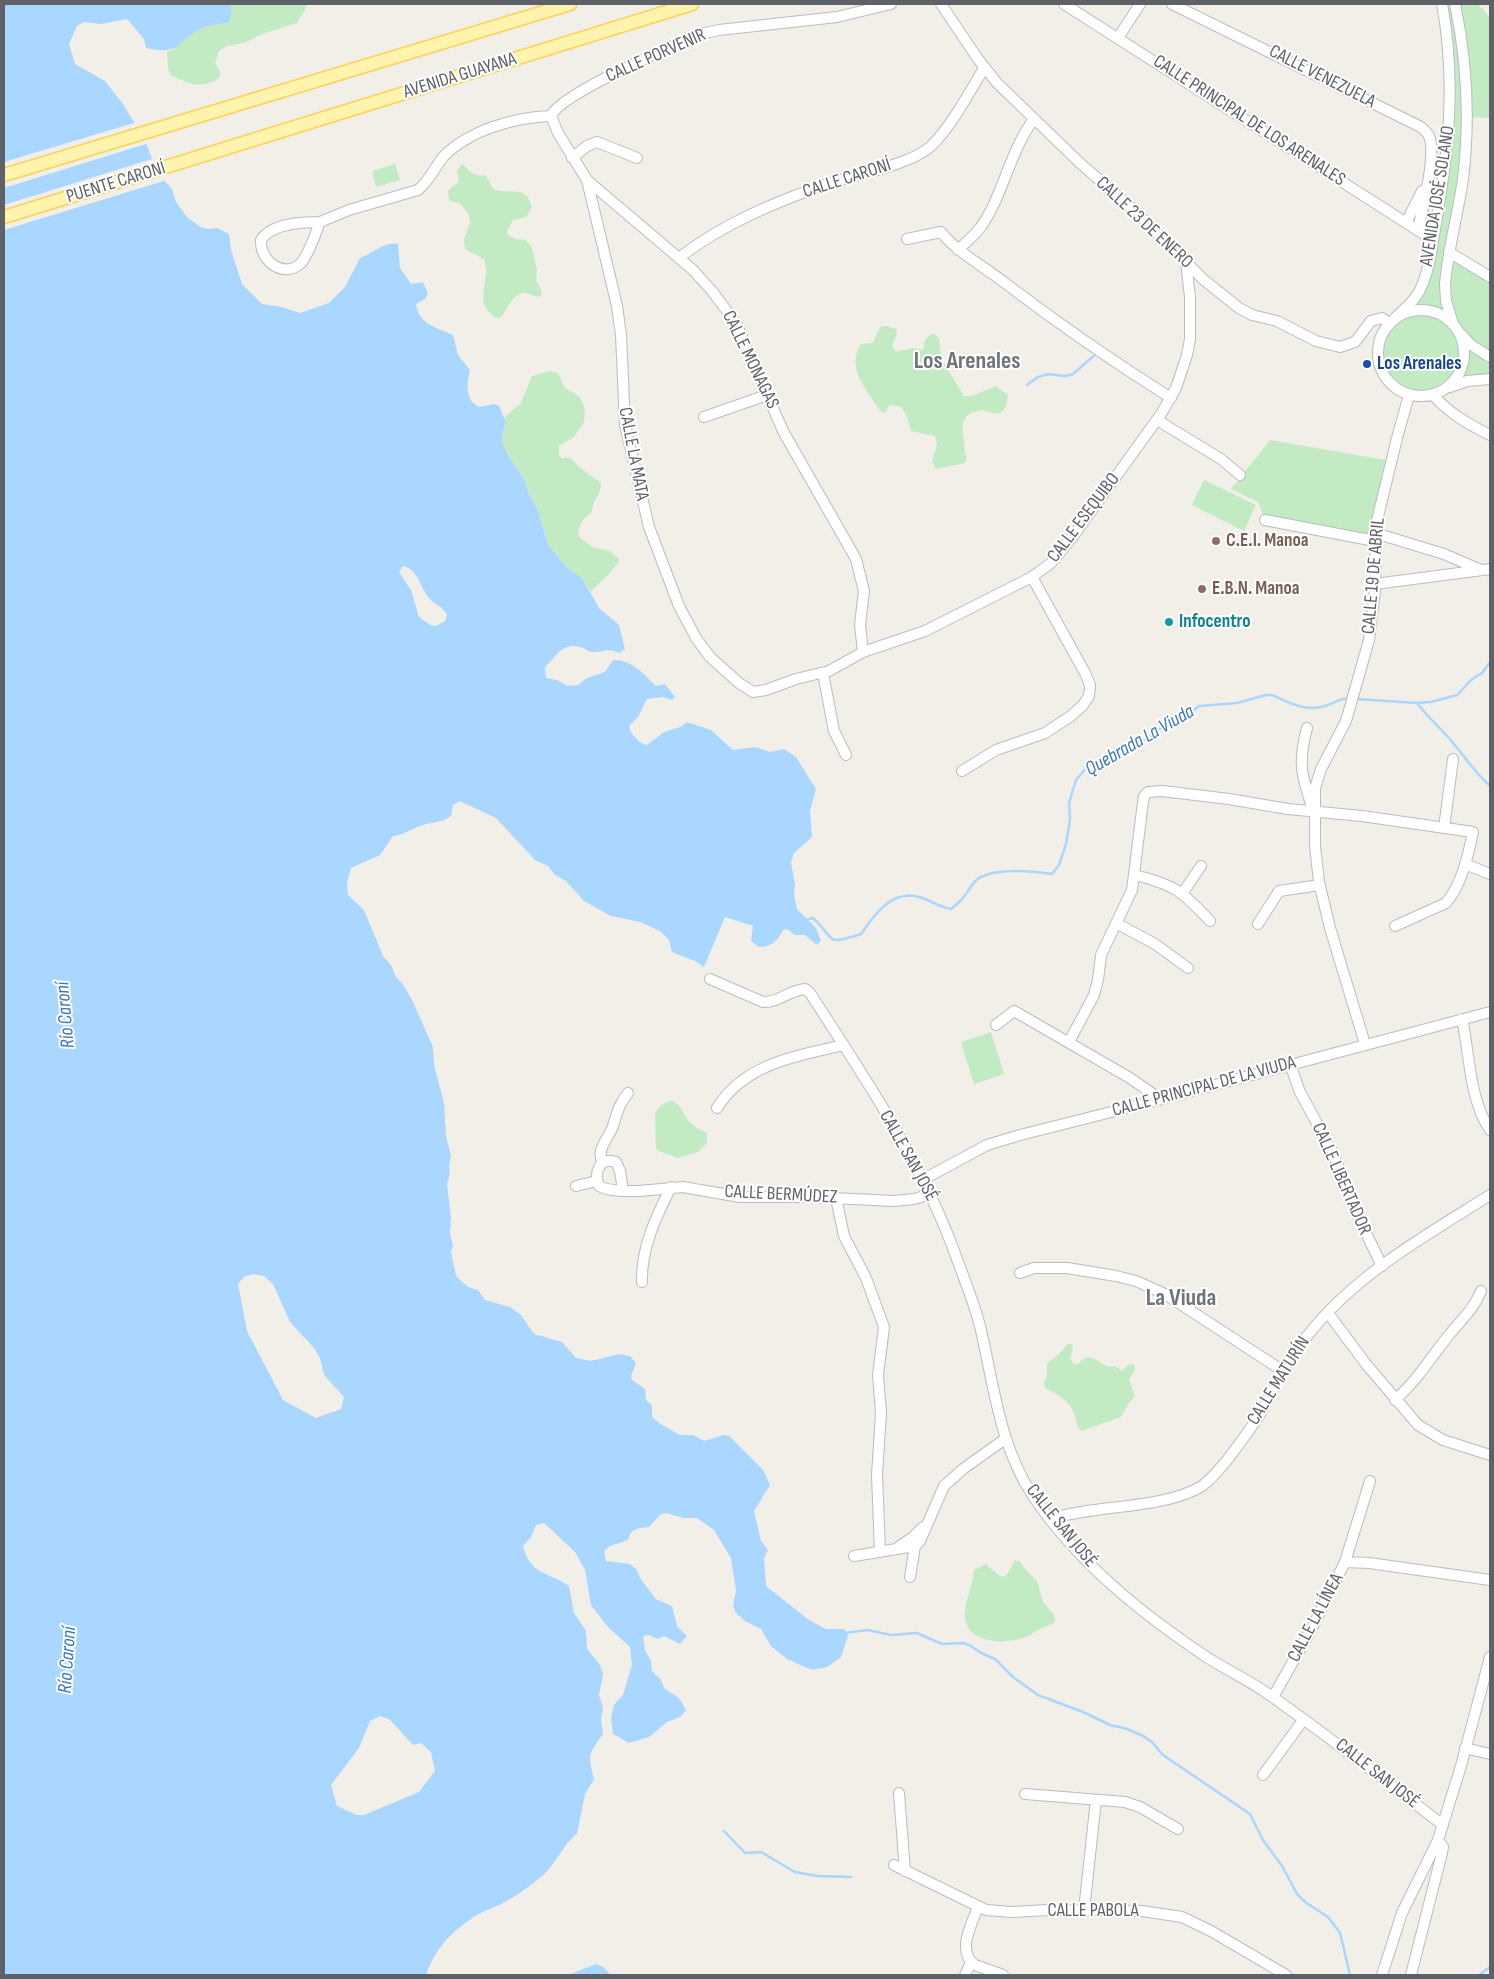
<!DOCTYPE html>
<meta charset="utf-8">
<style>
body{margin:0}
#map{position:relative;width:1494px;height:1979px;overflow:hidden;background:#f1efe7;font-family:"Sofia Sans Condensed",sans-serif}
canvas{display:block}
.frame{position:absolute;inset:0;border:5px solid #5e6268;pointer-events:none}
</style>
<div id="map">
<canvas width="1494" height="1979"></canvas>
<div class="frame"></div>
</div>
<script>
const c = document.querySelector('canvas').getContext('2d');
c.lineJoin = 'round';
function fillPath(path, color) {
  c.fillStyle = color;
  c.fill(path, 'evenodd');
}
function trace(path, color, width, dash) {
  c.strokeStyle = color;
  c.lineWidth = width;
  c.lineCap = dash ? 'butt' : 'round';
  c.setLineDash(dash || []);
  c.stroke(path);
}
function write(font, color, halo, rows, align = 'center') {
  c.font = font + ' "Sofia Sans Condensed",sans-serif';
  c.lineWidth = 4;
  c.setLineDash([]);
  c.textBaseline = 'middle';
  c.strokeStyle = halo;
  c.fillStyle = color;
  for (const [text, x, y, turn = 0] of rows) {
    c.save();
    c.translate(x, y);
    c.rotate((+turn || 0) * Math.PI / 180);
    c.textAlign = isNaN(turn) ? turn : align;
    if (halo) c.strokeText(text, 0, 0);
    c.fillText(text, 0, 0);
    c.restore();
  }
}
fillPath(new Path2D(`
 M230 4H307L306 8 297 23 262 34 244 43 227 46 219 51 215 63 221 74C218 84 197 86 189 83 183 81 177 78 170 75L168 67 167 52C179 48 186 36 197 30 207 25 218 24 229 23L232 11Z
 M1442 4H1478L1490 18V118L1467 117 1449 252 1490 277V379C1477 382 1461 383 1448 388 1443 389 1439 393 1434 395 1413 401 1391 390 1382 371 1376 357 1378 343 1385 330L1421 289 1449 138Z
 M395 164 400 180 376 187 372 171Z
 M462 164C470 170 473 177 484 175L487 177 493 189C510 196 526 183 532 207L526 217 513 220 507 231 508 235 516 239 525 240 531 246 537 269 536 281 542 292 541 296C534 298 531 293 524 293 513 293 507 310 501 317L496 318C471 302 492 282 484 259L465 249 464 240 470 223 469 215 461 204 449 200 448 191C456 182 461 186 457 171Z
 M888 326 896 329 897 334 892 345 896 352 912 348 923 350 925 340 931 334H935L939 338 941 358 964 396H972L996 386 1008 395C1007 401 1007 408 1001 412 993 416 989 411 982 410 981 410 976 412 975 412 960 416 962 427 964 440 965 448 963 450 967 459L965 463 936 469 932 461 937 445 935 436 911 431 906 414 901 407 893 405 889 406 885 413 881 412C868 391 845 369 861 344L873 343 880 327Z
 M550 371 558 373 565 388 580 397 585 409 584 422 574 437 559 446V455L562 458H571C578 469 591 474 601 483 602 493 592 500 592 512 583 519 577 525 579 537L592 547 610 551 619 559C618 568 597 584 591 592L582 578 567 568 548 544 537 508 529 494 524 479 507 454 503 444 502 436 506 422 505 417 521 403 532 376Z
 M1270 440 1391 461 1374 541 1265 520 1258 502 1231 489Z
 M1204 480 1256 505 1244 531 1192 505Z
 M991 1032 1004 1074 974 1084 961 1042Z
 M671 1100C685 1108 682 1116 693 1125 697 1129 703 1130 707 1134V1143L698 1152 678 1158C670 1154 663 1154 656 1149L655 1113 660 1106Z
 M1068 1344H1072L1073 1348 1070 1358 1074 1364H1078C1095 1346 1097 1370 1115 1366L1122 1371 1128 1365 1133 1364 1134 1365 1135 1370 1129 1379 1135 1396 1128 1404 1121 1417 1081 1431C1077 1426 1076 1421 1075 1416 1069 1399 1059 1396 1045 1388L1044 1382 1047 1376V1363L1057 1356Z
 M1015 1560 1021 1562 1024 1568 1037 1581 1043 1602 1054 1615 1055 1622C1050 1626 1044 1626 1038 1630 1034 1631 1032 1635 1028 1636 1009 1645 970 1645 965 1619 963 1605 973 1586 974 1570L986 1564 1001 1577C1010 1576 1010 1567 1015 1560Z`), '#c2eac3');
fillPath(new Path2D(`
 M4 4H230L232 11 229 23C218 24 204 25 195 32 172 48 177 54 146 48L144 39 127 19 101 24 84 22 77 26 69 44 75 64 105 81 123 104 145 140 151 156 163 179 172 189 176 202 187 217 199 226 207 229 217 228 229 234 231 250 242 284 262 304 282 307 300 313 329 303 345 287 360 258C372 254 385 241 398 244L400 268 411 284 423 282 428 294 425 299 416 304C418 324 438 328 453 335L458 355 470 370C467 384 464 399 479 407L494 404 499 406 506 422 502 436 503 444 507 454 524 479 529 494 537 508 548 544 567 568 582 578 599 608 619 625 625 649 619 653C605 647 604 653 591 652 588 651 584 648 580 647 562 642 557 656 545 667L546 678 557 680 568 686 578 685 587 678 605 672 613 660C632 660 643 673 656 686L665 684 675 697 671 700 663 697 647 699 638 717 629 726C630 734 640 744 647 745L664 732 680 727 687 722 711 730 733 750 755 747 770 752 784 749 796 757 816 789 810 811 812 837 794 853 791 863 795 884 794 895 797 909 816 928 821 941 817 945 805 935H795L787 929 783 930C777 941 772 947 759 947L751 941 753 926 725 917 704 967 695 961 672 952 669 940 660 931 640 922 611 916 584 901 566 881 555 875 548 866 535 860 496 818 460 801 453 805 451 816C442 823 430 822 420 826 409 830 406 834 393 836L380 855 351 868 347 883 348 895 364 910 383 956 391 965 396 977 403 984 412 1000 433 1047 434 1065 444 1103 446 1136 451 1156 449 1166 450 1174 447 1184 451 1217 450 1233 453 1246 451 1252 456 1276 468 1287 478 1290 485 1300 510 1307 521 1315 534 1334 562 1342 576 1358 591 1361 619 1354 630 1356 636 1363 631 1376 632 1380 645 1389 646 1400 652 1405V1417L659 1423 680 1435H693L704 1441 724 1435 729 1436 763 1470 770 1485 754 1511 761 1541 768 1550 764 1558 766 1586 809 1620 826 1629H844L848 1636 841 1657 827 1667 812 1670 787 1659 771 1646 761 1629 745 1621 736 1613 733 1606 736 1591 731 1558 714 1530 697 1518H684L666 1513 661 1514 649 1527C636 1529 632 1527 628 1540L610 1546 604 1551 606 1561 630 1564 637 1570 640 1578 656 1599 672 1606 677 1626 687 1636 680 1644 664 1636 658 1639 649 1635 643 1636 645 1650 651 1661 652 1671 661 1680 664 1688 679 1698 686 1710 680 1717 667 1722 649 1737 629 1743 613 1734 611 1718 614 1705 623 1695 632 1665 630 1647 608 1627 591 1605 585 1570 575 1552 544 1523 536 1525 531 1537 523 1546C530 1575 549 1572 569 1586L574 1613 586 1631 587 1649 600 1665 603 1675 599 1695 603 1708 601 1719 603 1734C588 1755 588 1754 594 1779L585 1794 577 1834C563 1844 555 1866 540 1878 529 1886 517 1896 505 1902 496 1907 486 1910 477 1915 452 1931 436 1947 426 1975H4ZM403 566C420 571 419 587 430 599 435 605 444 607 447 615L445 621 436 626 430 625 419 617 411 590 399 572ZM253 1274 264 1276 273 1284 290 1322 314 1348 320 1358 324 1375 344 1397 341 1409 316 1418 283 1400 247 1331 238 1284 244 1277ZM380 1716 389 1719 413 1745 421 1743 431 1752 435 1771 419 1792 364 1815H357L337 1806 331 1785 359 1748 370 1721Z
 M596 1964 603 1967 611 1975H568Z`), '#a9d7ff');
fillPath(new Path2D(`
 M137 122 149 143 4 188V162Z
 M155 158 167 180 4 230V205Z`), '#f1efe7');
trace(new Path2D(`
 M1027 385 1038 377 1048 374 1065 376 1073 374 1097 353
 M1356 699 1417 703 1431 702 1457 695 1471 680 1482 673 1490 662
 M1417 703C1427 716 1438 726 1449 738 1463 754 1474 772 1490 786
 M806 920 813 918C837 940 824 946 861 934 874 915 892 889 919 897 930 900 939 907 951 909 955 905 960 902 963 898 969 891 972 881 981 877 998 868 1033 871 1052 874L1059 865 1066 844 1070 820 1069 803 1076 780 1088 766 1108 759 1126 745 1147 739 1156 730 1177 724 1199 706 1237 703 1266 695H1272C1289 703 1306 712 1325 706 1335 703 1340 698 1351 698
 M844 1633 868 1630 891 1635 917 1633 942 1644 963 1643 971 1646 981 1653 995 1659 1013 1677 1038 1695 1083 1712 1110 1725 1127 1729 1143 1736 1152 1742 1163 1755 1250 1814 1263 1840 1282 1866 1297 1894 1305 1902 1328 1917 1340 1933 1350 1975
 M724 1831 745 1853 761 1852 795 1872 817 1876 851 1877
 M1479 1975 1490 1967`), '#a9d7ff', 2.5);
const minor = new Path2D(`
 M941 4 978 59 997 83 1081 164 1134 210 1204 280 1239 308 1252 315 1277 321 1316 341 1340 347 1355 342 1371 321 1382 318 1389 323
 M1064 4 1433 240
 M1172 4 1421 127C1424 130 1427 132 1429 136 1437 156 1422 208 1418 230
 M1118 38 1140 4
 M551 116 558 133 587 180 693 270 712 291 736 323 783 431 856 559 864 591 860 625 863 652
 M551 116C560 94 678 43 705 33L719 30 837 17 891 4
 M572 158 587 146 597 142 637 158
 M587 180 617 306 621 335 625 425 649 527 679 606 696 638 710 657 739 683 753 692 766 690 796 679 829 671 863 652 925 631 1032 577 1051 563 1071 539 1161 414 1176 388 1187 355 1190 339V297L1186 262
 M320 222 349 210 418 190C429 181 435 167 444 156 470 130 515 117 551 116
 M320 222C316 232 308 257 300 264 282 279 259 259 261 240 272 223 302 222 320 222Z
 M1406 223 1422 191
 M907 239 941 232C957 252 980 264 1001 280 1056 322 1112 361 1171 398
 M958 250C965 243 974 236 980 228 1003 197 1009 152 1034 119
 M1449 252 1490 277
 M680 257C723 224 775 202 827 184 855 175 909 165 930 147 949 130 971 90 984 68
 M1378 353a43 43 0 1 1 86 0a43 43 0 1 1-86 0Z
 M1395 318C1404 309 1415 301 1420 290 1430 269 1432 245 1436 223 1449 148 1456 79 1442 4
 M1453 324 1446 301 1445 284C1448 249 1458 214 1463 179 1470 121 1467 61 1455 4
 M1462 335 1471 345 1490 357
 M1450 387 1467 381 1490 379
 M1433 395C1450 414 1468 424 1490 435
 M704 417 767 395
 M1157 420 1221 459 1240 475
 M1265 520 1375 541
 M1375 533 1444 554 1481 570
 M1375 584 1490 569
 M823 673 834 731 846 755
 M1307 728C1298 762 1301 774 1312 807
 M962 771 996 750 1045 733 1071 716 1083 705 1089 696 1090 685 1085 673 1032 577
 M1444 828 1453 759
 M1465 864 1490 874
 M1135 875C1175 885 1182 891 1210 921
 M1182 894 1201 866
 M1116 923 1155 944 1188 968
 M1258 924 1279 891 1320 885
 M710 979 763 1002C778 1003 790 990 805 989L810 993C865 1078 923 1163 957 1259 965 1281 974 1303 980 1326 994 1385 999 1445 1033 1496 1078 1563 1142 1614 1208 1658 1227 1670 1246 1679 1264 1691 1326 1734 1384 1780 1443 1825
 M1462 1019C1470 1055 1469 1099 1490 1130
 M996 1025 1014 1011 1130 1078 1160 1099
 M1069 1042 1094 995 1098 980 1101 955 1132 890 1143 802 1144 796 1148 792 1162 791 1229 799 1288 809 1362 816 1473 832C1468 856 1462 884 1446 903L1395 926
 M1365 1044 1330 928 1319 882 1315 846V788L1321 769 1346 721 1369 640 1375 591 1376 525 1397 438 1409 395
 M1290 1064 1300 1092 1333 1153 1362 1225 1382 1266
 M717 1108C745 1063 797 1056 844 1045
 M603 1163C595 1150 609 1138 613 1126 617 1113 619 1104 628 1093
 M924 1179 987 1145 1020 1135 1147 1103 1490 1012
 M576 1186 597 1181
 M623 1190 620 1171 616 1162C599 1156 594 1173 599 1186 610 1192 627 1191 639 1191L683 1187 740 1197H811L894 1201 914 1199 931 1194
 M836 1198 844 1236 866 1278 884 1327 878 1375 881 1413 877 1475 880 1552
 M1020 1273 1034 1268H1067L1116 1276 1136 1281 1165 1294 1283 1371
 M642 1282C641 1248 656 1217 671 1187
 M1328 1313 1366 1364 1418 1425 1443 1440 1490 1455
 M1395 1400C1417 1381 1431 1357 1449 1335 1461 1320 1474 1309 1481 1291
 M1051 1519C1097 1504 1162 1510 1202 1486 1212 1479 1220 1468 1228 1459 1240 1443 1253 1426 1263 1409 1270 1397 1275 1384 1282 1372 1289 1359 1298 1347 1308 1335 1356 1274 1425 1236 1490 1195
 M897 1548 913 1537 923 1527
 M854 1556 915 1546 920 1541 944 1486 963 1469 1005 1439
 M1345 1562 1370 1481
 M910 1577 915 1546
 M1273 1697 1312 1628 1345 1562 1369 1563 1490 1580
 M1465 1748 1490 1754
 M1263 1775 1304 1719
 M899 1793 905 1871
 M1025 1794 1125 1802 1140 1807 1178 1829
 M894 1865 986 1910 1012 1912 1048 1910 1142 1911 1182 1917 1211 1931 1286 1975
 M978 1907C972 1923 956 1952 975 1965L1003 1975
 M1084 1910 1096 1800
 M965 1975 971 1962
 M1382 1975 1402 1913 1438 1840 1461 1766 1490 1657
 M1411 1975 1442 1853 1443 1847 1438 1840`);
const major = new Path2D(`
 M4 175 570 4
 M4 217 692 4`);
trace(minor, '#b9bcc1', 12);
trace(major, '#fdd254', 15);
trace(minor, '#fff', 10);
trace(major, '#fff4ae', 12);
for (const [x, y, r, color] of [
 [1367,364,5,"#1a4fb4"],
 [1216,541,5,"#8d6e63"],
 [1202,589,5,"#8d6e63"],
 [1169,622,5,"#0f9aa8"]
]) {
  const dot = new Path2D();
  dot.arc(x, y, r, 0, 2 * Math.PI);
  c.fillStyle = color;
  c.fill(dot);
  trace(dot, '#fff', 2);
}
write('19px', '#5e6268', '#fff', [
 ["CALLE PORVENIR",656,56,-24],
 ["AVENIDA GUAYANA",460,76,-17],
 ["CALLE VENEZUELA",1322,77,27],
 ["CALLE PRINCIPAL DE LOS ARENALES",1249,121,33],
 ["CALLE CARONÍ",847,179,-18],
 ["PUENTE CARONÍ",116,183,-17],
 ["AVENIDA JOSÉ SOLANO",1438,196,-81],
 ["CALLE 23 DE ENERO",1144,223,43],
 ["CALLE MONAGAS",750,360,64],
 ["CALLE LA MATA",633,454,79],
 ["CALLE ESEQUIBO",1084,518,-53],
 ["CALLE 19 DE ABRIL",1374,576,-85],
 ["CALLE PRINCIPAL DE LA VIUDA",1204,1087,-15],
 ["CALLE SAN JOSÉ",908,1156,61],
 ["CALLE LIBERTADOR",1341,1179,66],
 ["CALLE BERMÚDEZ",781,1195,3],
 ["CALLE MATURÍN",1279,1381,-58],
 ["CALLE SAN JOSÉ",1061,1526,51],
 ["CALLE LA LÍNEA",1316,1618,-62],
 ["CALLE SAN JOSÉ",1377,1774,38],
 ["CALLE PABOLA",1093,1911]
]);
write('bold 19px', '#164399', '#fff', [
 ["Los Arenales",1377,364]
], 'left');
write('bold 19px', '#785e54', '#fff', [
 ["C.E.I. Manoa",1226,541],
 ["E.B.N. Manoa",1212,589]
], 'left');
write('bold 19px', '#0d838f', '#fff', [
 ["Infocentro",1179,622]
], 'left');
write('italic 20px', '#3b77bb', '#fff', [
 ["Quebrada La Viuda",1140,741,-30],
 ["Río Caroní",66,1015,-95],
 ["Río Caroní",68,1660,-86]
]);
write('bold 24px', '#6f747a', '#fff', [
 ["Los Arenales",967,362],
 ["La Viuda",1181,1299]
]);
</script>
